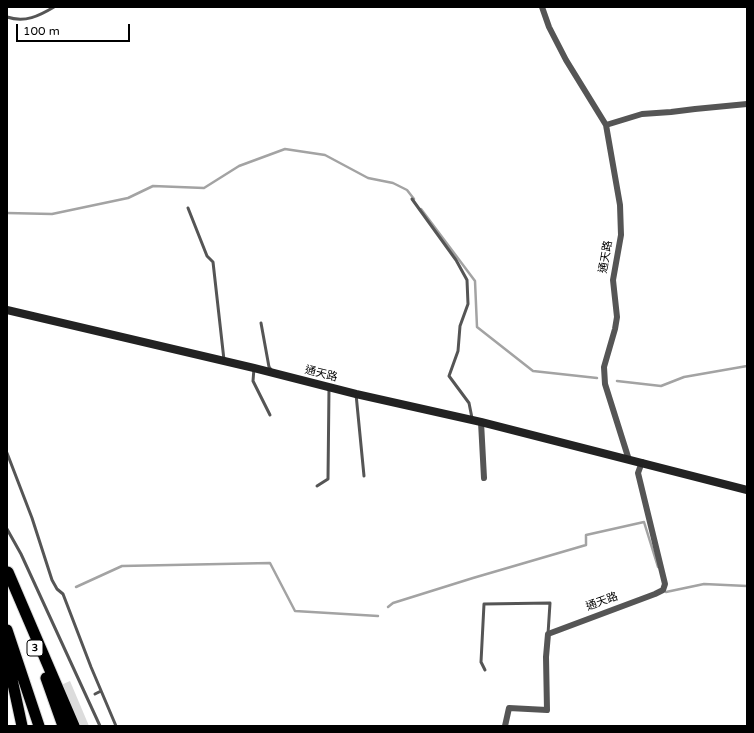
<!DOCTYPE html>
<meta charset="utf-8">
<style>
body{margin:0}
#map{position:relative;width:754px;height:733px;overflow:hidden;background:#fff;font-family:"Varela Round",sans-serif}
canvas{display:block}
.frame{position:absolute;inset:0;border:8px solid #000;pointer-events:none}
.scale{position:absolute;left:16px;top:24px;width:114px;height:18px;box-sizing:border-box;border:2px solid #000;border-top:0;padding-left:5px;font-size:12px;line-height:14px;white-space:nowrap;color:#000;-webkit-text-stroke:3px #fff;paint-order:stroke}
</style>
<div id="map">
<canvas width="754" height="733"></canvas>
<div class="frame"></div>
<div class="scale">100 m</div>
</div>
<script>
const c = document.querySelector('canvas').getContext('2d');
c.lineJoin = 'round';
function fillPath(path, color) {
  c.fillStyle = color;
  c.fill(path, 'evenodd');
}
function trace(path, color, width, dash) {
  c.strokeStyle = color;
  c.lineWidth = width;
  c.lineCap = dash ? 'butt' : 'round';
  c.setLineDash(dash || []);
  c.stroke(path);
}
function write(font, color, halo, rows, align = 'center') {
  c.font = font + ' "Varela Round","Noto Sans TC",sans-serif';
  c.lineWidth = 3;
  c.setLineDash([]);
  c.textBaseline = 'middle';
  c.strokeStyle = halo;
  c.fillStyle = color;
  for (const [text, x, y, turn = 0] of rows) {
    c.save();
    c.translate(x, y);
    c.rotate((+turn || 0) * Math.PI / 180);
    c.textAlign = isNaN(turn) ? turn : align;
    if (halo) c.strokeText(text, 0, 0);
    c.fillText(text, 0, 0);
    c.restore();
  }
}
fillPath(new Path2D(`
 M70 681 89 726H78L61 685Z`), '#dcdcdc');
trace(new Path2D(`
 M421 209 475 281 477 327 533 371 597 378
 M7 213 52 214 128 198 153 186 204 188 239 166 285 149 325 155 368 178 393 183 407 190 414 199
 M617 381 661 386 684 377 747 366
 M76 587 122 566 270 563 295 611 378 616
 M666 592 704 584 747 586
 M388 607 393 603 473 578 586 545V535L644 522 658 567`), '#a3a3a3', 2.5);
const highway = new Path2D(`
 M8 572 74 726
 M7 630 39 726
 M7 656 22 726
 M46 678 63 726`);
trace(highway, '#dbdbdb', 13);
trace(new Path2D(`
 M7 17C25 23 39 16 54 7
 M412 199 456 260 467 280 468 304 460 326 458 351 449 376 469 403 472 418
 M188 208 207 256 213 262 224 360
 M261 323 269 367 272 371
 M254 368 253 381 270 415
 M356 394 364 476
 M7 453 32 518 52 580 57 589 63 594 91 667 116 726
 M317 486 328 479 329 388
 M7 529 21 554 100 726
 M485 670 481 662 484 604 550 603 548 634
 M95 694 101 691`), '#555', 3);
trace(new Path2D(`
 M542 7 549 27 566 60 606 125 620 205 621 235 613 280 617 317 615 329 604 367 605 384 629 460
 M606 125 642 114 671 112 695 109 747 104
 M481 422 484 478
 M505 726 509 708 547 710 546 657 548 634 655 594 663 590 665 584 638 473 642 462`), '#555', 6);
trace(new Path2D(`
 M7 310 254 368 356 394 481 422 747 490`), '#222', 8);
trace(highway, '#000', 11);
for (const [x, y, w] of [
 [35,648,16]
]) {
  const box = new Path2D();
  box.roundRect(x - w / 2, y - 8, w, 16, 3);
  c.fillStyle = '#fff';
  c.fill(box);
  trace(box, '#000', 1);
}
write('bold 10px', '#000', null, [
 ["3",35,648]
]);
write('11px', '#000', '#fff', [
 ["通天路",606,257,-80],
 ["通天路",321,374,14],
 ["通天路",602,602,-20]
]);
</script>
